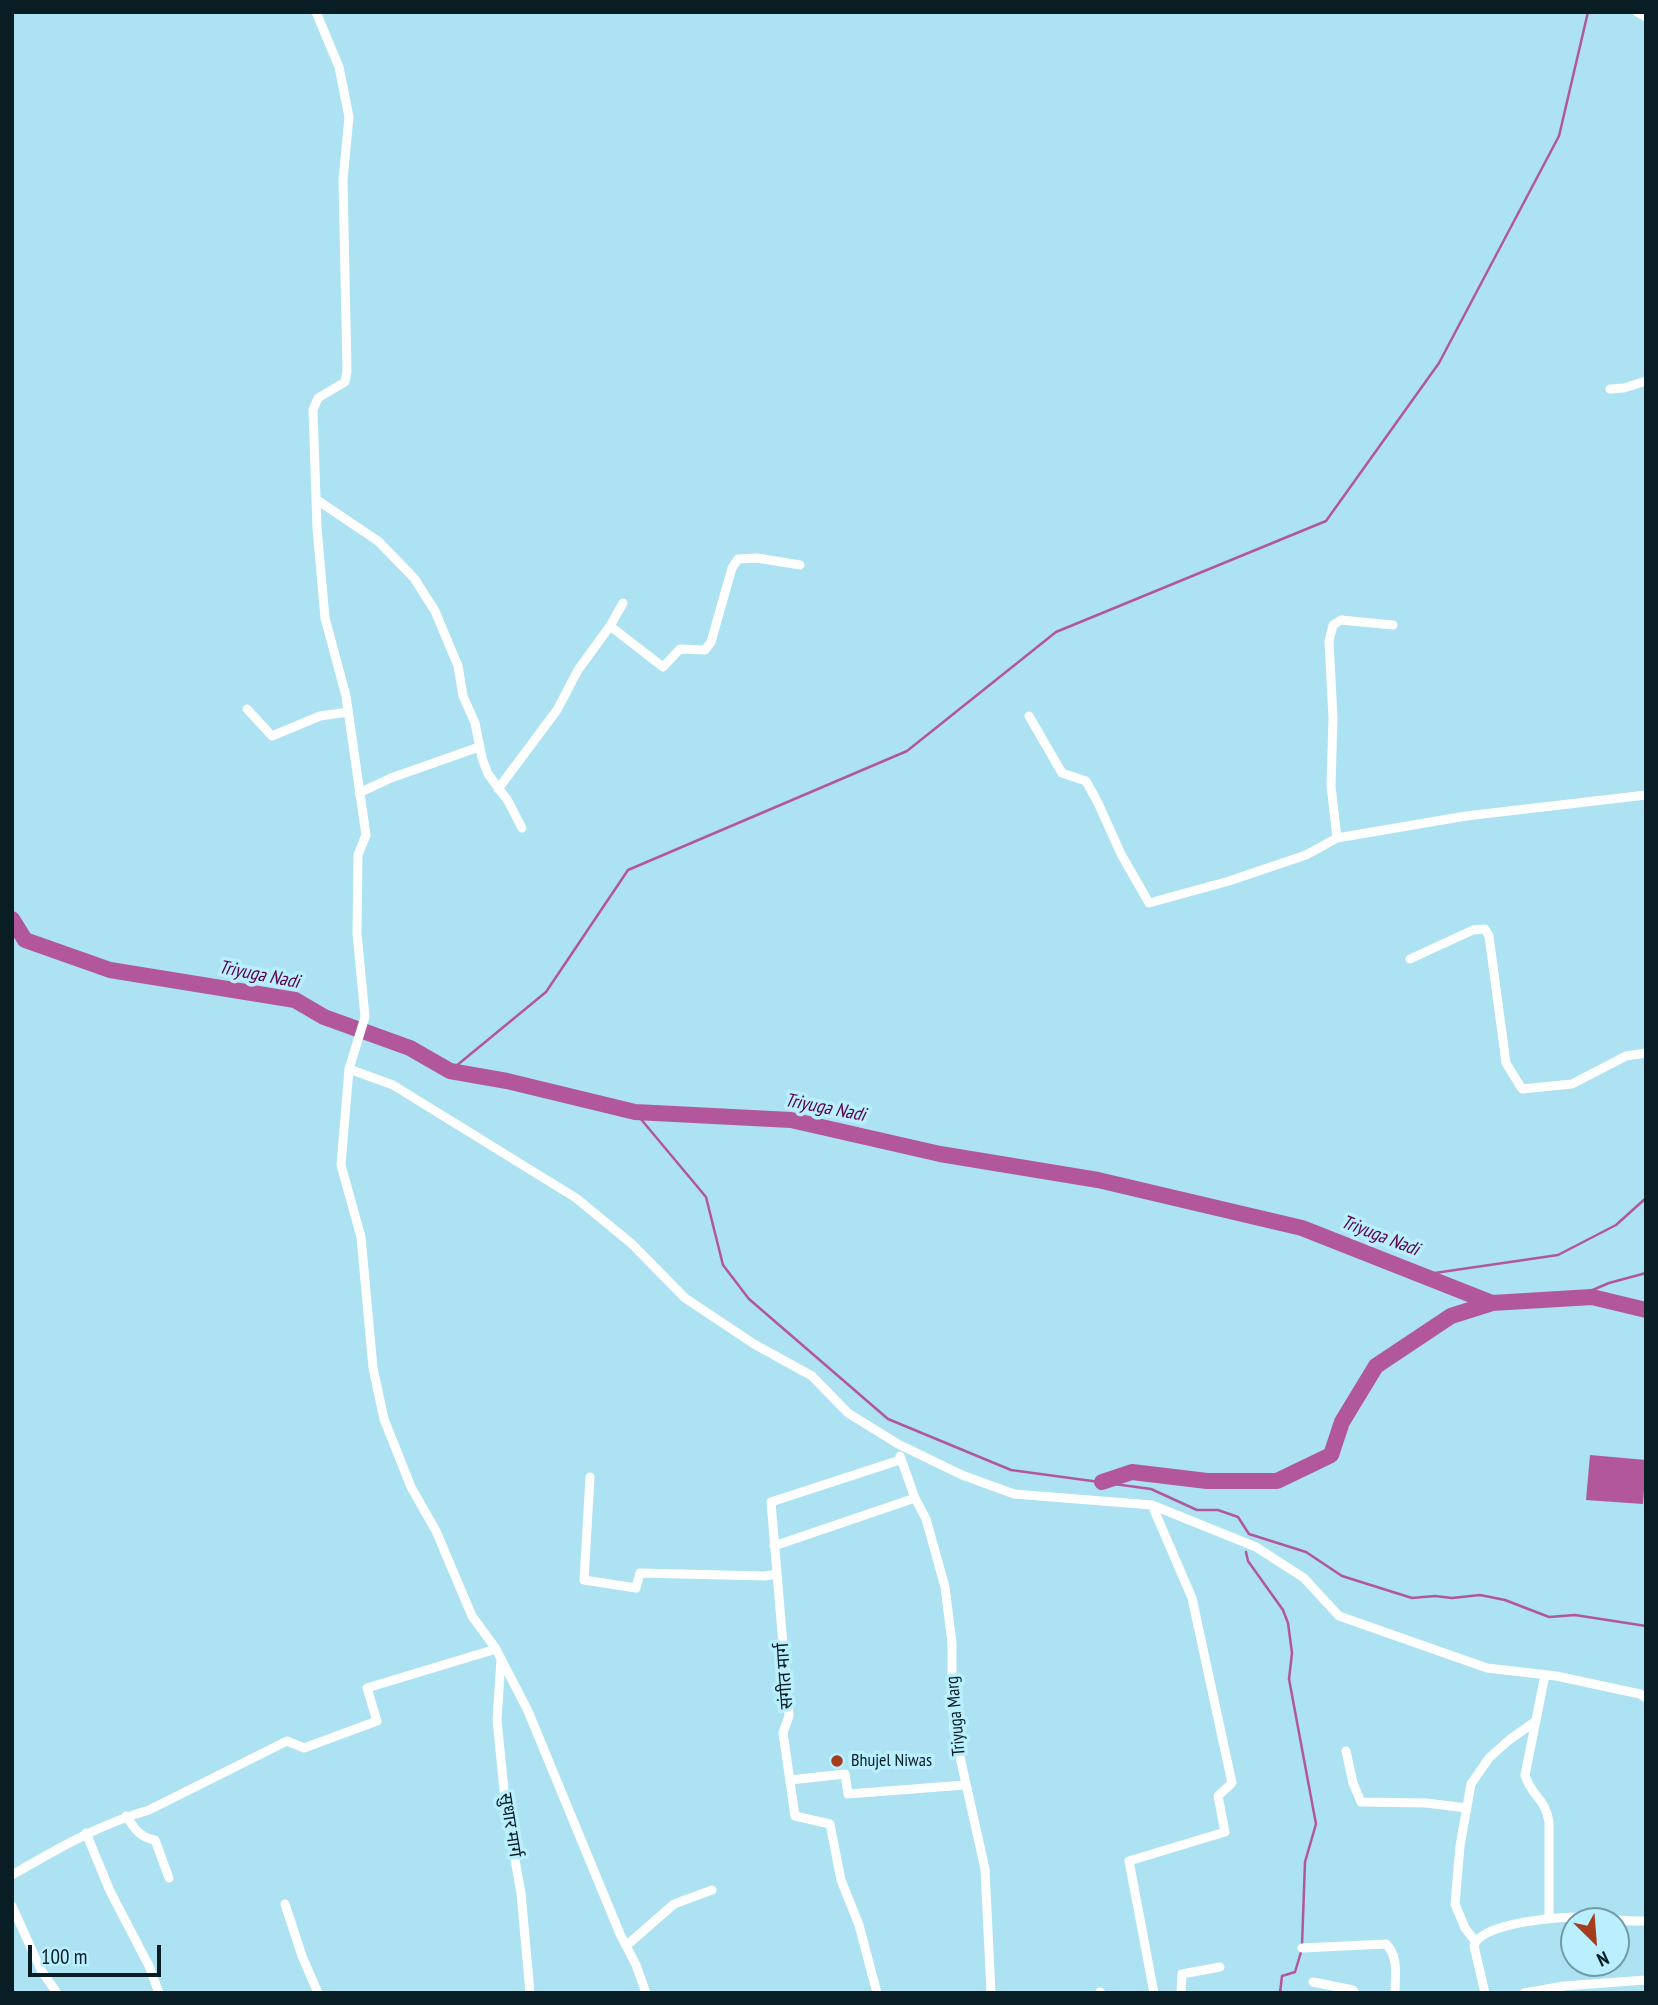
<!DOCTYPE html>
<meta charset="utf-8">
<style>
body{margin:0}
#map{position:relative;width:1658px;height:2005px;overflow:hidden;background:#ace2f1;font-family:"PT Sans Narrow",sans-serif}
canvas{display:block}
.frame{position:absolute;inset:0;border:14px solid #091e24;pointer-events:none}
.north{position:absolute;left:1560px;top:1907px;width:70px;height:70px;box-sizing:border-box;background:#b9efff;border:2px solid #739ba7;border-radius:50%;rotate:155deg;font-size:19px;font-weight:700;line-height:28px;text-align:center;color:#091e24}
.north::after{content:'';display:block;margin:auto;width:24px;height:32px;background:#a53d1d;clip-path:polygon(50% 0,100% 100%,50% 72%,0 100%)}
.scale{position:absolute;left:28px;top:1945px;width:133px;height:32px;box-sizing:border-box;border:4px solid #091e24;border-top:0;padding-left:9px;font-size:21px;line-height:24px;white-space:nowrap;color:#091e24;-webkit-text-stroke:5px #b9efff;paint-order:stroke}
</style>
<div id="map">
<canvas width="1658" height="2005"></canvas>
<div class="frame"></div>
<div class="north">N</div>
<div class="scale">100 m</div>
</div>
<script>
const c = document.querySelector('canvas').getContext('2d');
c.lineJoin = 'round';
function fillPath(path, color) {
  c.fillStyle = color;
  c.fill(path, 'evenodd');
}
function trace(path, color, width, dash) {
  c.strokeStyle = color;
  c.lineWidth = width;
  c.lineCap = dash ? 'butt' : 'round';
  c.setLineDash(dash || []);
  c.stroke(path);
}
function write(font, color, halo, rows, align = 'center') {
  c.font = font + ' "PT Sans Narrow","Noto Sans Devanagari",sans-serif';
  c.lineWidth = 7;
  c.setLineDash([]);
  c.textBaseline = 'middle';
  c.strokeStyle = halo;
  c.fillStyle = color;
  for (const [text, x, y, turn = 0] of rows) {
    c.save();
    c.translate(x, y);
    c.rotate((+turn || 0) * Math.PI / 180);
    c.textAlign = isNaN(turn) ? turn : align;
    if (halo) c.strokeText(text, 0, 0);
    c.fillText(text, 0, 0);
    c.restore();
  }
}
fillPath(new Path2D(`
 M1590 1455 1646 1460 1643 1504 1586 1500Z`), '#b2579c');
trace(new Path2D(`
 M450 1071 546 992 628 870 907 751 1056 632 1326 521 1439 363 1559 136 1588 12
 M635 1112 706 1197 723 1265 749 1299 888 1419 1011 1470 1151 1489 1197 1510H1218L1238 1517 1249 1534 1306 1552 1342 1576 1412 1598 1435 1596 1452 1598 1480 1595 1505 1600 1549 1617 1575 1615 1646 1626
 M1421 1275 1558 1255 1616 1225 1646 1198
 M1574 1298 1609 1283 1646 1273
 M1246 1552 1248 1561 1283 1610 1288 1623 1292 1653 1289 1679 1316 1824 1305 1862 1302 1945
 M1280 1993 1282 1976 1295 1972 1301 1952`), '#b2579c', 2.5);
trace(new Path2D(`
 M12 919 25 940 110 970 295 1000 324 1017 410 1048 450 1071 507 1081 635 1112 791 1120 940 1154 1098 1180 1302 1228 1492 1303 1592 1297 1646 1310
 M1102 1482 1132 1472 1207 1481H1277L1331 1455 1342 1422 1376 1366 1451 1316 1492 1303`), '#b2579c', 16);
trace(new Path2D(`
 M316 12 339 67 349 117 343 180 347 371 345 382 318 398 313 410 317 528 325 618 346 696 366 835 358 855 357 933 365 1017 349 1069 341 1165 361 1237 373 1368 384 1419 411 1487 436 1531 472 1616 496 1649 528 1711 620 1934 636 1965 646 1993
 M1637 12 1646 17
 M1610 389 1624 388 1646 381
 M317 500 378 541 414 578 435 611 458 666 463 696 475 723 482 758 488 774 508 801 522 828
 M610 626 663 667 680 649 705 650 711 642 732 568 738 559 757 558 800 565
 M247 709 272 736 320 716 348 712
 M1029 716 1062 773 1086 781 1098 803 1121 854 1149 903 1229 881 1306 855 1337 838 1466 816 1646 795
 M498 789 557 710 578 670 610 626 623 603
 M359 793 391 778 479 747
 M1337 838 1331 786 1333 718 1329 641 1333 625 1341 620 1393 625
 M1410 959 1473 930 1485 929 1489 936 1506 1063 1522 1089 1572 1084 1626 1056 1646 1053
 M349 1069 393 1085 576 1198 632 1244 685 1298 754 1344 812 1376 848 1413 898 1444 962 1475 1014 1494 1152 1505 1256 1547 1304 1578 1339 1616 1487 1668 1556 1676 1640 1694 1646 1698
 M900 1456 915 1498 926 1519 945 1587 952 1643V1695L954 1730 985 1869 991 1993
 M590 1477 584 1580 636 1588 640 1573 765 1576 777 1574
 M1152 1505 1192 1598 1232 1783 1218 1796 1225 1832 1129 1861 1154 1993
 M774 1546 915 1498
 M501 1659 497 1720 506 1810 521 1893 530 1993
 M1545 1675 1525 1775C1531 1796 1546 1799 1549 1822V1918
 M1346 1751 1353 1783 1361 1802 1426 1803 1467 1808
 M790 1780 845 1774 848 1794 965 1785
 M126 1816C134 1828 140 1838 155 1840L169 1878
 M86 1833 110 1891 149 1966 159 1993
 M12 1875C57 1849 100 1824 149 1810L287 1741 304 1748 377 1721 367 1688 496 1649
 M285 1904 302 1956 318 1993
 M12 1906 41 1970 57 1993
 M1475 1941 1465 1928 1455 1904 1460 1846 1471 1784 1489 1758 1509 1740 1536 1721
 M626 1946 674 1904 712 1890
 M1302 1948 1386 1944C1399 1957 1395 1975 1395 1993
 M1313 1982 1353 1990 1355 1993
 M1100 1992 1101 1993
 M877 1993 859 1925 841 1880 830 1824 795 1816 783 1733 789 1716 771 1502 900 1460
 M1181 1993 1182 1974 1220 1967
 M1485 1993 1474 1946C1480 1922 1564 1916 1586 1917 1606 1918 1625 1922 1646 1921
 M1524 1993 1564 1986 1646 1980`), '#fff', 9);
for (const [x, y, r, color] of [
 [837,1761,7,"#a53d1d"]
]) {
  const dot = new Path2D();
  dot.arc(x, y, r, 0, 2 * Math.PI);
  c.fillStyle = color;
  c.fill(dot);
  trace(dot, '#b9efff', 2.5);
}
write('18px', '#091e24', '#b9efff', [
 ["संगीत मार्ग",785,1676,-94],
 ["Triyuga Marg",956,1716,-95],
 ["सुधार मार्ग",510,1825,81]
]);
write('18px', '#091e24', '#b9efff', [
 ["Bhujel Niwas",851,1761]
], 'left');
write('italic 19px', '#5c024c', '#b9efff', [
 ["Triyuga Nadi",259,975,11],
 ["Triyuga Nadi",825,1108,11],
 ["Triyuga Nadi",1380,1236,21]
]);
</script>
